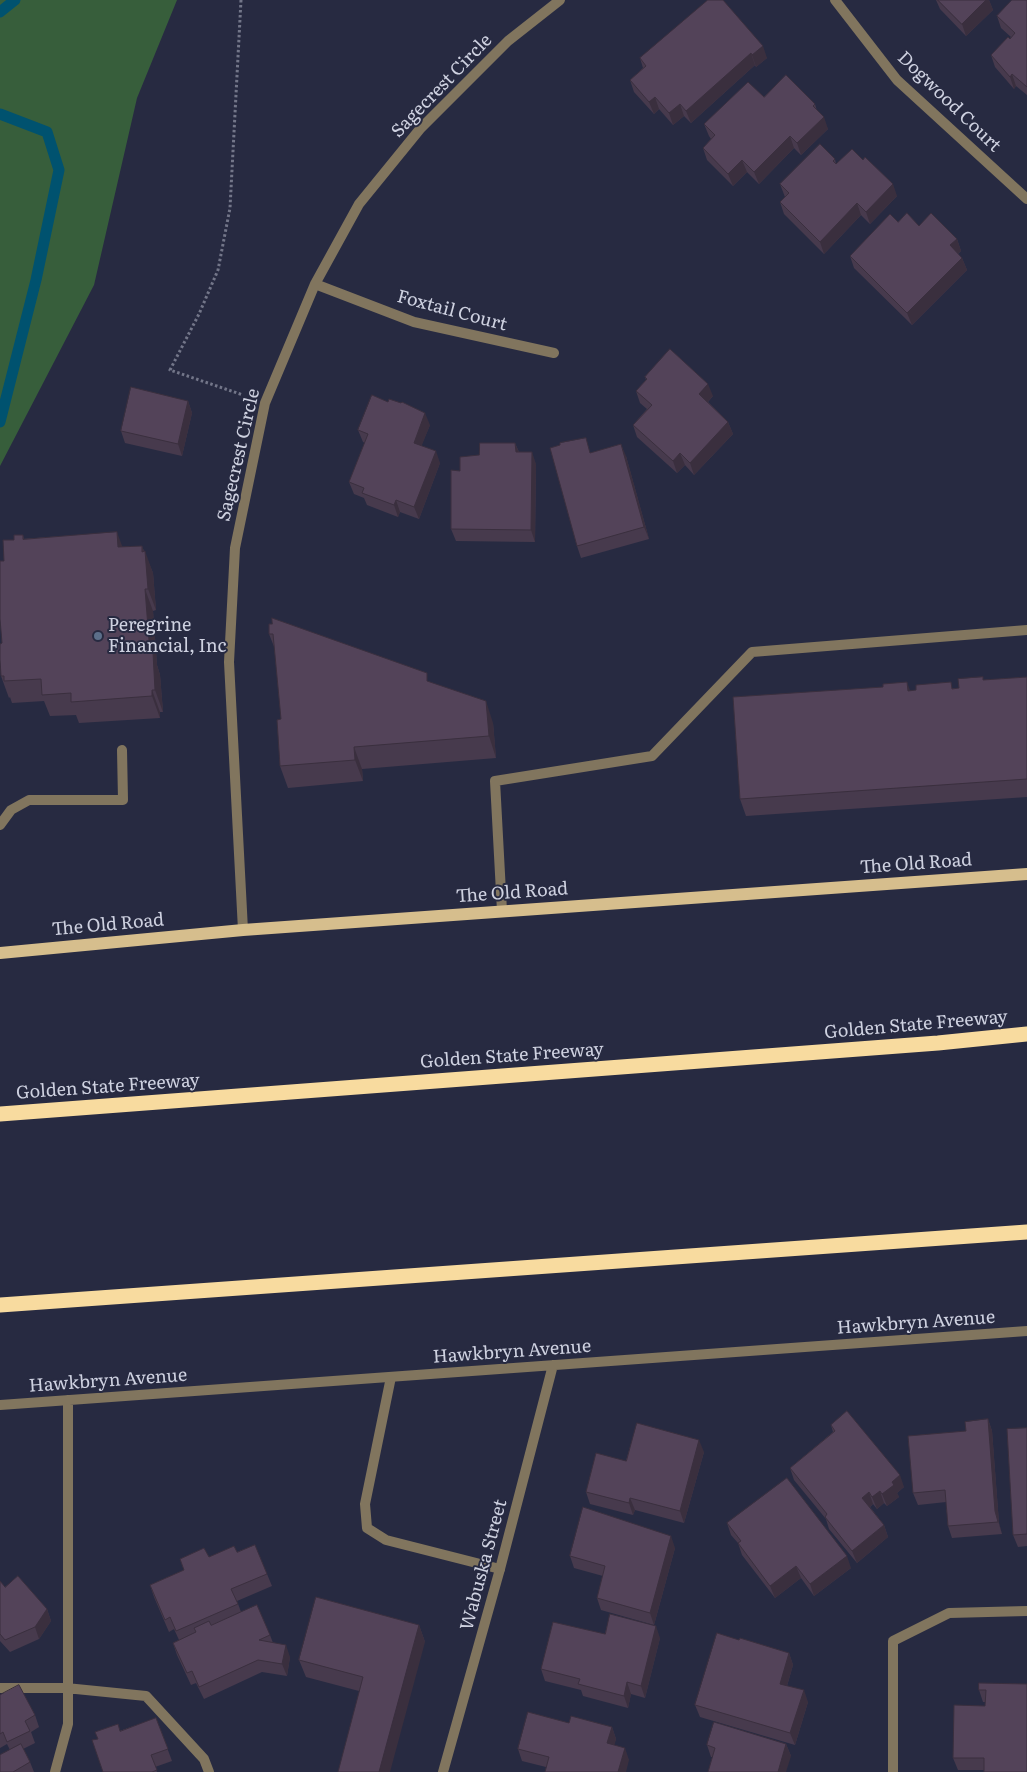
<!DOCTYPE html>
<style>
body{margin:0}
canvas{display:block;background:#272a41}
</style>
<canvas width="1027" height="1772"></canvas>
<script>
const c = document.querySelector('canvas').getContext('2d');
c.lineJoin = 'round';
function fillPath(path, color) {
  c.fillStyle = color;
  c.fill(path, 'evenodd');
}
function trace(path, color, width, dash) {
  c.strokeStyle = color;
  c.lineWidth = width;
  c.lineCap = dash ? 'butt' : 'round';
  c.setLineDash(dash || []);
  c.stroke(path);
}
function write(font, color, halo, rows, align = 'center') {
  c.font = font + ' Literata,serif';
  c.lineWidth = 4;
  c.setLineDash([]);
  c.textBaseline = 'middle';
  c.strokeStyle = halo;
  c.fillStyle = color;
  for (const [text, x, y, turn = 0] of rows) {
    c.save();
    c.translate(x, y);
    c.rotate((+turn || 0) * Math.PI / 180);
    c.textAlign = isNaN(turn) ? turn : align;
    if (halo) c.strokeText(text, 0, 0);
    c.fillText(text, 0, 0);
    c.restore();
  }
}
fillPath(new Path2D(`
 M0 0H177L137 98 94 285 0 466Z`), '#375e3b');
trace(new Path2D(`
 M0 12 15 0
 M0 114 47 132 59 170 36 280 0 422`), '#00526f', 11);
trace(new Path2D(`
 M241 0 230 208 218 270 199 314 170 370 243 395`), '#737689', 3, [2.5, 2.5]);
trace(new Path2D(`
 M0 825 11 810 29 800H123L122 750
 M502 911 495 781 652 756 752 652 1027 630
 M391 1377 365 1504 367 1528 386 1540 500 1569`), '#81755e', 10);
trace(new Path2D(`
 M835 0 897 80 1027 199
 M315 284 414 322 554 353
 M243 930 229 662 235 548 265 403 315 284 359 204 420 129 508 41 560 0
 M0 1405 1027 1331
 M0 1688H66L146 1696 204 1759 209 1772
 M55 1772 68 1724V1400
 M443 1772 500 1569 553 1365
 M893 1772V1641L949 1613 1027 1611`), '#81755e', 10);
trace(new Path2D(`
 M0 953 243 930 1027 874`), '#d6be8d', 12);
trace(new Path2D(`
 M0 1114 938 1043 1027 1034
 M0 1305 1027 1232`), '#f8db9f', 15);
fillPath(new Path2D(`
 M708 0 767 58 756 67 755 65 691 123 684 116 673 125 659 109 654 114 634 92 630 80 643 68 640 58Z
 M936 0H989L993 10 966 36 940 9Z
 M1027 0V95L1016 86 1014 89 995 67 991 55 1011 37 1001 28 997 16Z
 M764 97 815 104 817 111 828 129 801 155 794 148 759 184 747 172 733 186 707 160 703 148 711 139 709 136 704 124Z
 M835 159 836 164 897 196 870 224 861 215 824 254 784 214 780 202 785 197 780 184Z
 M898 222 919 226 957 239 961 251 958 254 962 258 967 270 912 325 854 268 850 256Z
 M645 377 713 396 708 402 728 422 733 434 694 475 685 465 677 473 637 437 633 425 647 409 640 403 636 391 646 380Z
 M188 401 192 413 182 456 125 443 121 431Z
 M430 425 421 446 440 463 419 519 400 512 398 517 367 505 364 498 354 494 349 482 365 443 363 442 358 430Z
 M515 443 519 452 536 464 535 542 456 541 451 529 460 471 479 455Z
 M591 452 626 456 649 539 581 558 577 546Z
 M23 535 24 539 123 547 142 546 153 573 156 610 153 611 157 665 160 675 163 712H160V718L79 723 76 715 50 716 44 701 12 703 10 697 9 698 1 676 2 643 14 540Z
 M269 624 430 682 493 723 496 758 362 769 363 781 288 788 280 766 281 719 275 649 269 634Z
 M1027 677V797L746 816 740 799 910 691 959 688 984 680Z
 M988 1419 992 1431 999 1523 1002 1534 952 1538 948 1526 946 1502 918 1505 913 1493 966 1431Z
 M831 1425 904 1487 897 1493 899 1497 887 1506 884 1503 877 1509 873 1504 870 1507 884 1525 888 1537 857 1563 829 1529 826 1519 794 1480 790 1468 833 1432Z
 M1027 1428V1546L1018 1547 1013 1535Z
 M704 1452 684 1523 635 1510 633 1515 590 1504 586 1492 626 1461Z
 M727 1523 851 1568 814 1596 801 1578 775 1598 742 1555 738 1543 731 1535Z
 M675 1548 654 1625 601 1610 597 1598 603 1576 574 1568 570 1556Z
 M237 1552 267 1574 272 1586 237 1601 241 1612 270 1635 273 1643 290 1657 287 1676 262 1672 204 1699 196 1683 191 1685 177 1655 173 1643 179 1640 174 1629 169 1632 154 1597 150 1585 184 1570 180 1559 209 1557Z
 M0 1581 5 1587 47 1609 51 1621 39 1639 10 1652 0 1641Z
 M419 1625 425 1642 359 1691 306 1677 299 1660Z
 M605 1634 660 1638 645 1698 631 1694 628 1708 583 1696 581 1690 545 1681 541 1669Z
 M739 1640 789 1653 793 1665 787 1686 808 1702 795 1745 700 1717 695 1705Z
 M1027 1684 984 1770H958L953 1758 985 1706 986 1702H983L979 1690Z
 M0 1695 35 1715 39 1727 31 1732 35 1743 23 1749 30 1762 34 1772H0L10 1750 7 1744 0 1748Z
 M156 1718 172 1761 155 1767 157 1772H103L97 1739 118 1724 120 1731Z
 M569 1723 612 1727 616 1739 614 1745 629 1760 546 1767 522 1761 518 1749Z
 M786 1744 791 1756 712 1757H711L707 1745Z`), '#473a4d');
fillPath(new Path2D(`
 M984 0H989L993 10 966 36 962 24Z
 M763 46 767 58 756 67 752 55Z
 M751 53 755 65 691 123 686 111Z
 M1012 74 1016 86 1014 89 1010 77Z
 M655 97 659 109 654 114 649 102Z
 M680 104 684 116 673 125 669 113Z
 M824 117 828 129 801 155 797 143Z
 M790 136 794 148 759 184 754 172Z
 M742 160 747 172 733 186 728 174Z
 M893 184 897 196 870 224 866 212Z
 M857 203 861 215 824 254 820 242Z
 M957 239 961 251 954 257 950 245Z
 M962 258 967 270 912 325 907 313Z
 M708 384 713 396 704 406 699 394Z
 M188 401 192 413 182 456 178 444Z
 M425 413 430 425 418 455 414 443Z
 M728 422 733 434 694 475 690 463Z
 M515 443 520 455 516 452Z
 M621 444 626 456 649 539 644 527Z
 M436 451 440 463 419 519 414 507Z
 M532 452 536 464 535 542 531 530Z
 M680 453 685 465 677 473 673 461Z
 M396 500 400 512 398 517 394 505Z
 M117 532 125 554 118 547Z
 M142 546 146 557 145 551 153 573 156 610 148 589Z
 M145 589 153 611 157 665 160 675 163 712 155 690 150 653Z
 M907 682 913 699 908 691Z
 M152 690 160 712V718L152 696Z
 M486 701 493 723 496 758 489 736Z
 M354 747 362 769 363 781 355 760Z
 M988 1419 992 1431 999 1523 1002 1534 995 1511Z
 M699 1440 704 1452 684 1523 680 1511Z
 M900 1475 904 1487 897 1493 899 1497 887 1506 882 1494 892 1482Z
 M880 1491 884 1503 877 1509 872 1497Z
 M869 1492 873 1504 866 1510 862 1498Z
 M630 1498 635 1510 633 1515 629 1503Z
 M884 1525 888 1537 857 1563 852 1551Z
 M671 1536 675 1548 654 1625 650 1613Z
 M847 1556 851 1568 814 1596 810 1584Z
 M796 1566 801 1578 775 1598 770 1586Z
 M47 1609 51 1621 39 1639 35 1627Z
 M419 1625 425 1642 390 1772H379Z
 M656 1626 660 1638 645 1698 641 1686Z
 M286 1645 290 1657 287 1676 282 1664Z
 M789 1653 793 1665 784 1696 780 1684Z
 M627 1682 631 1694 628 1708 624 1696Z
 M804 1690 808 1702 795 1745 790 1733Z
 M612 1727 616 1739 612 1755 607 1743Z
 M786 1744 791 1756 786 1772H778Z
 M625 1748 629 1760 626 1772H618Z`), '#3a2f3e');
const building = new Path2D(`
 M708 0H723L763 46 752 55 751 53 686 111 680 104 669 113 655 97 649 102 630 80 646 66 640 58Z
 M938 0H986L962 24Z
 M1012 0H1027V87L1012 74 1010 77 991 55 1008 37 1010 39 1015 33 997 16Z
 M786 75 815 104 813 106 824 117 797 143 790 136 754 172 742 160 728 174 703 148 715 135 704 124 748 82 764 97Z
 M820 144 835 159 833 161 836 164 852 149 863 160 865 157 893 184 866 212 857 203 820 242 780 202 789 193 780 184Z
 M907 213 919 226 931 213 957 239 950 245 962 258 907 313 850 256 890 214 898 222Z
 M670 349 708 384 699 394 728 422 690 463 680 453 673 461 633 425 652 405 636 391 647 379 645 377Z
 M131 387 188 401 178 444 121 431Z
 M372 395 388 402 389 399 401 403 402 402 425 413 414 443 436 451 414 507 396 500 394 505 362 493 364 488 349 482 368 434 358 430Z
 M586 438 590 453 621 444 644 527 577 546 550 448 560 445V443Z
 M480 443H515L516 452H532L531 530 451 529V470L460 471V457L479 455Z
 M117 532 118 547 142 546V552L145 551 148 589H145L150 653H153L155 690H152V696L71 702V693L42 695 41 679 4 681V676H1L0 660V644L2 643 0 619V561H4L3 540H14V535H23V539Z
 M272 618 427 673V681L486 701 489 736 354 747 355 760 280 766 277 720 281 719 273 634H269V624H272Z
 M983 677V680L1027 677V779L740 799 733 697 883 687V684L907 682 908 691 916 690V685L951 682 952 689 959 688 958 679Z
 M847 1411 900 1475 892 1482 894 1485 882 1494 880 1491 872 1497 869 1492 862 1498 884 1525 852 1551 825 1517 827 1514 790 1468 835 1431 831 1425Z
 M988 1419 995 1511 998 1522 948 1526 945 1490 913 1493 908 1436 966 1431 965 1422Z
 M637 1423 699 1440 680 1511 630 1498 629 1503 586 1492 596 1453 626 1461Z
 M1027 1428V1534L1013 1535 1007 1429Z
 M787 1478 847 1556 810 1584 796 1566 770 1586 738 1543 741 1541 727 1523Z
 M583 1507 671 1536 650 1613 597 1598 605 1566 570 1556Z
 M255 1545 267 1574 231 1589 238 1604 176 1631 170 1617 165 1620 150 1585 184 1570 180 1559 204 1548 209 1557 234 1546 237 1552Z
 M18 1576 47 1609 35 1627 5 1640 0 1634V1581L5 1587Z
 M316 1597 419 1625 379 1772H338L363 1677 299 1660Z
 M257 1605 270 1635 259 1640 286 1645 282 1664 258 1660 199 1687 192 1671 187 1673 173 1643 196 1632 194 1628 209 1621 211 1625Z
 M610 1614 656 1626 641 1686 627 1682 624 1696 578 1684 580 1679 541 1669 553 1622 605 1634Z
 M717 1633 739 1640 740 1638 789 1653 780 1684 804 1690 790 1733 695 1705Z
 M979 1683 1027 1684V1772H984V1758H953L954 1705 985 1706 986 1690H979Z
 M19 1685 35 1715 25 1721 30 1731 7 1742 3 1732 0 1734V1695Z
 M528 1712 569 1723 571 1716 612 1727 607 1743 625 1748 618 1772H545L549 1757 518 1749Z
 M156 1718 168 1749 151 1755 157 1770 152 1772H103L92 1740 98 1739 95 1732 118 1724 120 1731Z
 M714 1722 786 1744 778 1772H708L715 1748 707 1745Z
 M21 1744 30 1762 13 1772H0V1755Z`);
fillPath(building, '#534359');
trace(building, '#3a2f3e', 1);
for (const [x, y, r, color] of [
 [98,636,5,"#5c6f8a"]
]) {
  const dot = new Path2D();
  dot.arc(x, y, r, 0, 2 * Math.PI);
  c.fillStyle = color;
  c.fill(dot);
  trace(dot, '#272a41', 2);
}
write('18px', '#ced1e0', '#272a41', [
 ["Sagecrest Circle",442,86,-46],
 ["Dogwood Court",949,102,44],
 ["Foxtail Court",452,311,15],
 ["Sagecrest Circle",239,455,-77],
 ["The Old Road",916,864,-4],
 ["The Old Road",512,893,-4],
 ["The Old Road",108,925,-5],
 ["Golden State Freeway",916,1025,-5],
 ["Golden State Freeway",512,1056,-4],
 ["Golden State Freeway",108,1087,-4],
 ["Hawkbryn Avenue",916,1323,-4],
 ["Hawkbryn Avenue",512,1352,-4],
 ["Hawkbryn Avenue",108,1381,-4],
 ["Wabuska Street",484,1565,-75]
]);
write('18px', '#ced1e0', '#272a41', [
 ["Peregrine",108,626],
 ["Financial, Inc",108,647]
], 'left');
</script>
